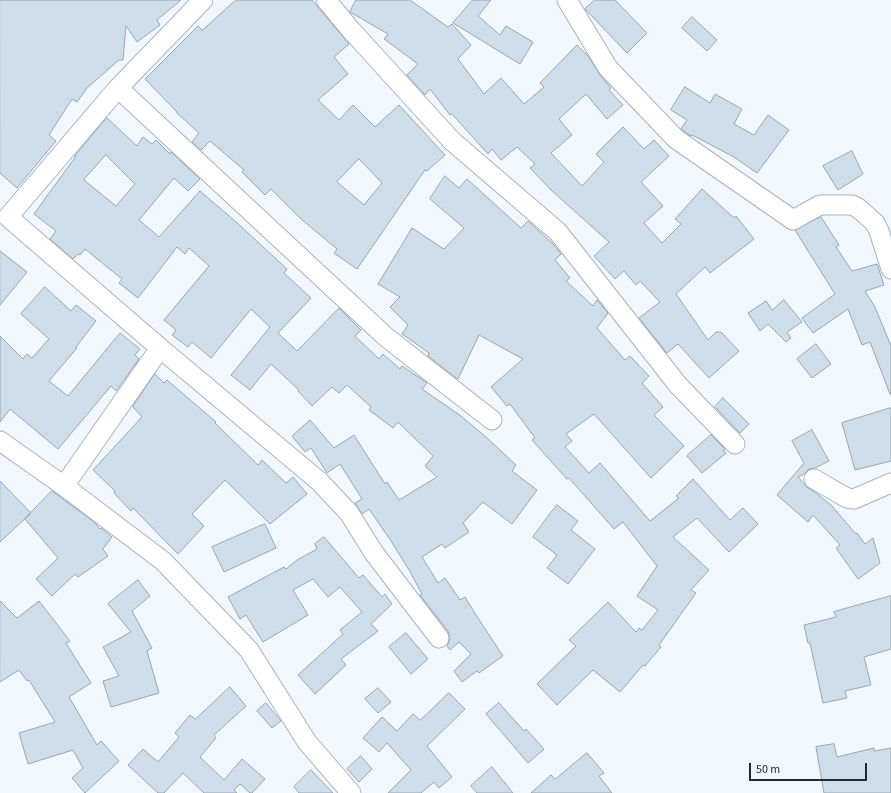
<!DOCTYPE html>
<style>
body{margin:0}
#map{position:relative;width:891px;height:793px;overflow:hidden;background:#f1f7fc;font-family:"Source Sans 3",sans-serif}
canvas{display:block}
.scale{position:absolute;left:749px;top:763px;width:118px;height:18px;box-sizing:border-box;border:2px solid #21272c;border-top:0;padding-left:5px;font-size:12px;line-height:14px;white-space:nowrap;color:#21272c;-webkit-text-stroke:3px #f1f7fc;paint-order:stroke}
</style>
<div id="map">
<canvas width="891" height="793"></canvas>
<div class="scale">50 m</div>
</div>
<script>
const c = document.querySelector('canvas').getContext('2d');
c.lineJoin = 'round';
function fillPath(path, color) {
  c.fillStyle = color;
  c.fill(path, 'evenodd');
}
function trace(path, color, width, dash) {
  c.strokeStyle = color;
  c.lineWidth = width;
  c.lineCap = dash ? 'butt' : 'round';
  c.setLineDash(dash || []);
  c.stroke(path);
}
const building = new Path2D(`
 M0 0H181L157 20 160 25 137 42 126 26 123 60H119L87 88 77 102 72 99 49 135 56 141 17 188 0 173Z
 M236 0H312L349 44 334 57 348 74 318 100 339 120 353 105 375 127 399 105 445 155 427 171 425 170 357 269 334 253 337 249 301 219 271 189 265 195 242 172 244 170 210 141 201 150 192 142 199 133 177 113V112L145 79 198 26 202 30ZM359 159 382 183 364 205 337 182Z
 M356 0H410L448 27 452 24 471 45 458 59 484 94 501 78 524 104 544 87 540 83 577 45 588 56 600 75 611 88 609 90 623 105 607 119 586 94 559 119 572 135 551 153 582 186 604 162 596 154 623 127 644 149 654 140 669 156 641 182 663 206 644 223 662 243 681 224 675 219 702 189 734 218 736 216 754 239 710 273 705 267 676 294 708 340 716 332H721L739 351 709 378 678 344 667 353 639 318 660 302 640 281 636 285 624 271 615 279 594 256 609 242 551 190 530 168 535 164 517 147 501 160 492 149 488 154 452 114 450 115 430 89 425 95 407 75 418 64 384 39 388 34 350 12Z
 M473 0H491L478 16 500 35 506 26 533 42 520 64 453 23Z
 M595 0H615L647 33 627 53 585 9Z
 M692 17 717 40 707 51 682 28Z
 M685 87 710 103 715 94 742 109 734 124 754 135 768 115 789 130 757 173 734 157 692 135 691 136 681 129 687 120 671 110Z
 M107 118 137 146 143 137 152 144 156 140 170 154 171 152 200 179 188 191 174 178 139 220 159 237 200 191 235 221 287 269 284 273 311 298 278 333 297 351 339 308 361 330 355 336 379 359 383 354 400 369 402 366 427 383 422 389 461 416 487 438 516 465 512 471 537 490 512 524 483 502 463 523 469 532 445 548 442 544 422 557 438 583 445 578 460 600 465 597 476 615 503 656 479 673 477 671 462 682 454 671 471 654 459 642 450 650 447 646 449 642 450 637 448 631 420 595 422 594 409 570 391 541 369 509 362 514 355 503 362 499 340 464 327 473 311 448 305 452 292 436 310 420 334 448 354 435 385 484 387 482 399 500 437 477 425 466 433 456 398 422 393 428 369 410 371 407 347 385 339 393 332 387 312 406 298 391 299 390 271 364 250 390 231 375 270 327 251 309 211 358 192 342 188 347 172 335 176 330 164 320 209 266 189 248 185 254 177 247 138 298 119 283 122 279 85 249 80 255 78 254 73 259 50 239 56 231 34 214 76 156H75ZM106 155 135 184 116 206 84 180Z
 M852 151 863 174 838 190 823 166Z
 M445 176 459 188 467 179 521 228 528 221 553 244 561 254 555 260 570 278 566 281 593 306 597 300 608 313 597 328 625 360 630 356 649 376 642 383 663 407 654 415 684 446 651 478 594 414 566 434 572 441 565 447 589 473 600 463 650 521 679 498 676 496 693 479 730 520 743 508 758 524 729 552 697 518 673 537 709 570 691 590 696 593 659 645 661 647 645 666 643 665 620 692 593 670 557 705 537 684 576 646 569 640 608 602 636 632 639 628 642 630 658 610 637 596 657 566 623 522 614 529 569 478 567 479 532 440 535 438 510 404 507 406 491 387 523 359 479 335 458 379 455 377 428 356 429 353 402 334 408 325 390 307 400 297 378 284 412 228 444 249 464 228 430 199Z
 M821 217 839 245 836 247 852 271 877 264 884 285 865 291 875 307 891 346V394H890L870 342 862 345 848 309 813 333 802 318 835 294 795 230Z
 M0 251 27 272 0 305Z
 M45 287 71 311 76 305 96 321 76 347 77 348 49 381 68 396 120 333 140 349 135 355 139 359 116 391 111 386 58 449 10 409 0 422V336L23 359 27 354 32 358 49 339 21 314Z
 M784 300 802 322 787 332 791 338 786 342 768 324 760 331 748 313 766 301 772 310Z
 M816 344 831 364 812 378 797 359Z
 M155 374 164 383 167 380 216 422 215 423 258 465 262 460 286 483 293 477 307 494 270 524 225 480 192 514 204 526 178 554 133 508 131 511 114 493 115 491 93 470 142 417 133 407Z
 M723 398 749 424 740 433 715 407Z
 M891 408V461L855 470 842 423Z
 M812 430 829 461 815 468 809 469 804 474 798 477 808 488 816 493 831 505 856 534 857 533 865 544 873 538 880 563 858 579 836 548 840 545 813 515 808 522 777 495 804 463 792 441Z
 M711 435 725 449 723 451 726 453 702 473 687 456Z
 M0 481 31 513 0 542Z
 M52 491 94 522 100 529 101 528 112 537 103 549 108 556 78 577 75 574 52 596 36 579 58 558 25 519Z
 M557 505 578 521 571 530 595 549 568 584 547 568 557 555 533 537Z
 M265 524 276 548 224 572 212 547Z
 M324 537 359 578 363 575 382 597 385 594 392 604 371 624 378 631 341 659 346 665 315 694 298 675 343 634 340 630 362 612 340 587 328 597 313 579 293 590 308 615 263 642 246 615 240 619 228 597 284 567 286 569 297 560 317 549 315 544Z
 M138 580 150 596 132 611 152 648 147 651 159 693 111 707 103 681 119 676 103 647 131 632 108 604Z
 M891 596V649L864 657 871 685 845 691 847 698 823 703 810 643H808L804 625 836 617 834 612Z
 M0 601 17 618 39 601 70 641 66 643 91 683 69 697 97 745 101 741 119 761 85 793 72 778 83 768 73 750 28 764 19 733 55 722 29 680 27 681 19 670 0 682Z
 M406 633 428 659 411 674 389 647Z
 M230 687 246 706 214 735 216 738 200 757 224 780 242 759 265 779 252 793H250L240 784 234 790 237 793H204L183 773 164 793H158L128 765 143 749 158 762 179 737 175 733 190 715 195 719Z
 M378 688 391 702 378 713 365 699Z
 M449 693 465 709 427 746 452 777 439 788 434 782 421 793H388L411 770 387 743 379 752 363 738 382 717 397 731 413 714 420 720Z
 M266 703 281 721 272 728 257 711Z
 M499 703 524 731 526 729 544 749 528 763 486 714Z
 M834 744 837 757 874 748V751L891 748V793H824L816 747Z
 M587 753 604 773 599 776 612 793H531L551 775 555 779Z
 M361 756 372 769 359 782 347 769Z
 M492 767 513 793H477L471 786Z
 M311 770 333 793H299L294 787Z`);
fillPath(building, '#cdddea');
trace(building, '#98a6b3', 1);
const minor = new Path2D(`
 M326 0 351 30 452 141 558 232 678 385 735 444
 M567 0 608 68 676 139 793 220 820 205H852L858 208 875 223 879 231 891 269
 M118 88 386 337 492 420
 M160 348 320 482 349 513 374 553 439 638
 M0 441 64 486 163 561 249 650 307 742 351 793
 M814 479 847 498 854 499 891 483
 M64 486 160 348 8 217 118 88 203 0`);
trace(minor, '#a6b5c1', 21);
trace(minor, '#fff', 19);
</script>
